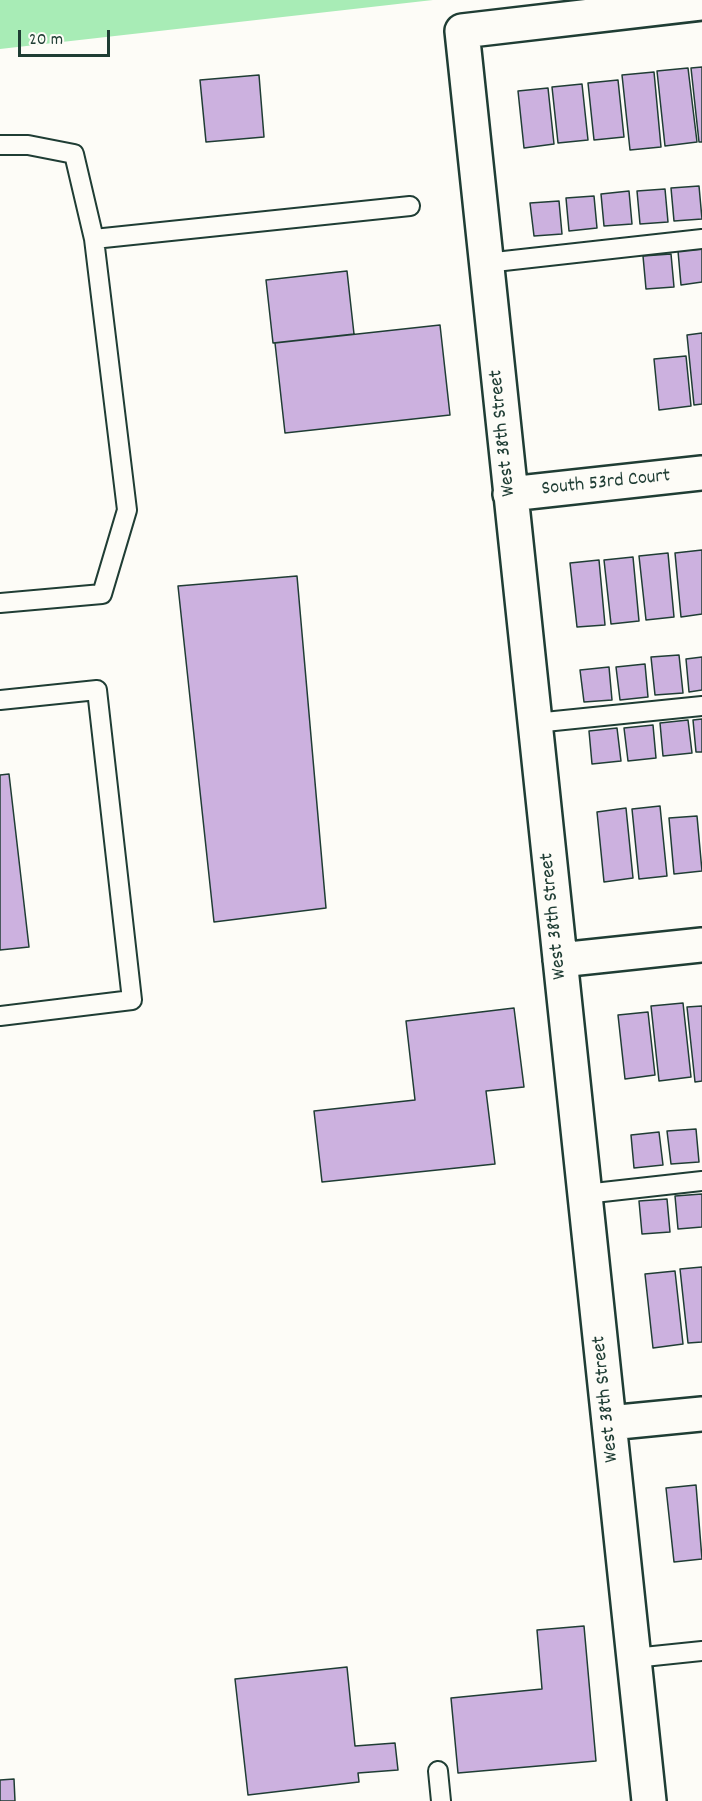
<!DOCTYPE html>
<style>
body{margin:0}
#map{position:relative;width:702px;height:1801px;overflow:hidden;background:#fdfcf7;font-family:Dekko,sans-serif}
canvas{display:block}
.scale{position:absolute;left:18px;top:30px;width:92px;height:27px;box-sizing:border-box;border:3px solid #1f3d34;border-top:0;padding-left:8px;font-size:18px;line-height:21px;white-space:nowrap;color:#1f3d34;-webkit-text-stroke:4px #fdfcf7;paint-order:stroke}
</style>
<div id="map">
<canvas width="702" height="1801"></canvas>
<div class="scale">20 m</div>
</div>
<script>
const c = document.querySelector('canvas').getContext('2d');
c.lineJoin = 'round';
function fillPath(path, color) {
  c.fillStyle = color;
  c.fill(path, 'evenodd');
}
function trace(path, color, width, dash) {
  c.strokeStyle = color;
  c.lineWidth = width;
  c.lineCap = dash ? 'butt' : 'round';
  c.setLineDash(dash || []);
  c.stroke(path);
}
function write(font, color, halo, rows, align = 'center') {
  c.font = font + ' Dekko,sans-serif';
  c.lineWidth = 4.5;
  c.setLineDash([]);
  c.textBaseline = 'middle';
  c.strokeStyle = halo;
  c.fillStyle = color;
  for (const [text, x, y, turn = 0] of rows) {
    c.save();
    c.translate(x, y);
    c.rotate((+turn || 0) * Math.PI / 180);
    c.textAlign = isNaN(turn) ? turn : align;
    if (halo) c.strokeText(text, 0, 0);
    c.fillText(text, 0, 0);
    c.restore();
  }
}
fillPath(new Path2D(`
 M0 0H433L0 49Z`), '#a8ecb6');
const building = new Path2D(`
 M702 67V142H699L691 68Z
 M688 68 697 142 665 146 657 71Z
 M654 72 661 147 630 150 622 75Z
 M259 75 264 137 206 142 200 80Z
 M618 80 624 137 594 140 588 83Z
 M582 84 588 140 558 143 552 87Z
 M548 88 554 144 524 148 518 91Z
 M699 186 702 219 674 221 671 188Z
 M665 189 668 222 640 224 637 191Z
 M629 191 632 224 604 226 601 194Z
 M594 196 597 228 569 231 566 198Z
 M559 201 562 234 534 236 530 203Z
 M702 249V282L681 285 678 251Z
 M671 254 674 287 646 289 643 256Z
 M347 271 354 334 273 343 266 280Z
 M440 325 450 415 285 433 275 343Z
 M702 333V404L694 405 687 335Z
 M686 356 691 406 659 410 654 359Z
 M702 550V614L681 617 675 553Z
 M668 553 674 617 646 620 639 556Z
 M633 557 639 621 611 624 604 560Z
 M599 560 605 625 577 627 570 563Z
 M297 576 326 908 214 922 178 586Z
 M679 655 683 693 655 695 651 657Z
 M702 657V690L689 692 686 659Z
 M645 664 648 697 620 700 616 667Z
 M609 667 612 700 584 702 580 670Z
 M702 719V752H696L693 720Z
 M688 720 692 753 663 756 660 723Z
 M653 725 656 758 628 761 624 728Z
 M617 728 621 761 592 764 589 731Z
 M9 774 29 947 0 950V775Z
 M660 806 667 876 639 879 632 809Z
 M626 808 633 878 604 882 597 812Z
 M697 816 702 871 674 874 669 818Z
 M683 1003 691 1077 659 1081 651 1006Z
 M702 1006V1081L695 1082 687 1007Z
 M514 1008 524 1087 486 1091 495 1164 322 1182 314 1111 415 1100 406 1021Z
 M648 1012 655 1075 625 1079 618 1015Z
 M696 1129 699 1162 671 1164 667 1131Z
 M659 1132 663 1165 634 1168 631 1135Z
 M702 1194V1227L678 1229 675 1196Z
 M667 1199 670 1232 642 1234 639 1201Z
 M702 1267V1342L688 1343 680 1269Z
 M675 1271 683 1344 653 1348 645 1274Z
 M696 1485 702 1559 674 1562 666 1488Z
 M584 1626 596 1761 458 1773 451 1698 542 1689 537 1630Z
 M347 1667 355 1746 395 1743 398 1770 358 1773 359 1782 248 1795 235 1679Z
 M14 1779 15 1801H0V1780Z`);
fillPath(building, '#ccb1df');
trace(building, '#1f3d34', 1.5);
const lane = new Path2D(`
 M0 145H28L74 154 94 239 127 510 102 594 0 603
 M94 239 410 206
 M486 263 702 239
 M0 700 97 690 132 1000 0 1016
 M535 723 702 706
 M585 1194 702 1181
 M634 1658 702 1651
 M438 1771 441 1801`);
const street = new Path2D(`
 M510 494 702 473
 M560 960 702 945
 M609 1423 702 1414
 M649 1801 462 31 702 3`);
trace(lane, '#1f3d34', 22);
trace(street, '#1f3d34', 38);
trace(lane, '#fdfcf7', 18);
trace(street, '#fdfcf7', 33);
write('20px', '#1f3d34', '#fdfcf7', [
 ["West 38th Street",504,433,-96],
 ["South 53rd Court",606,484,-6],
 ["West 38th Street",555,916,-96],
 ["West 38th Street",607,1399,-96]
]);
</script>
